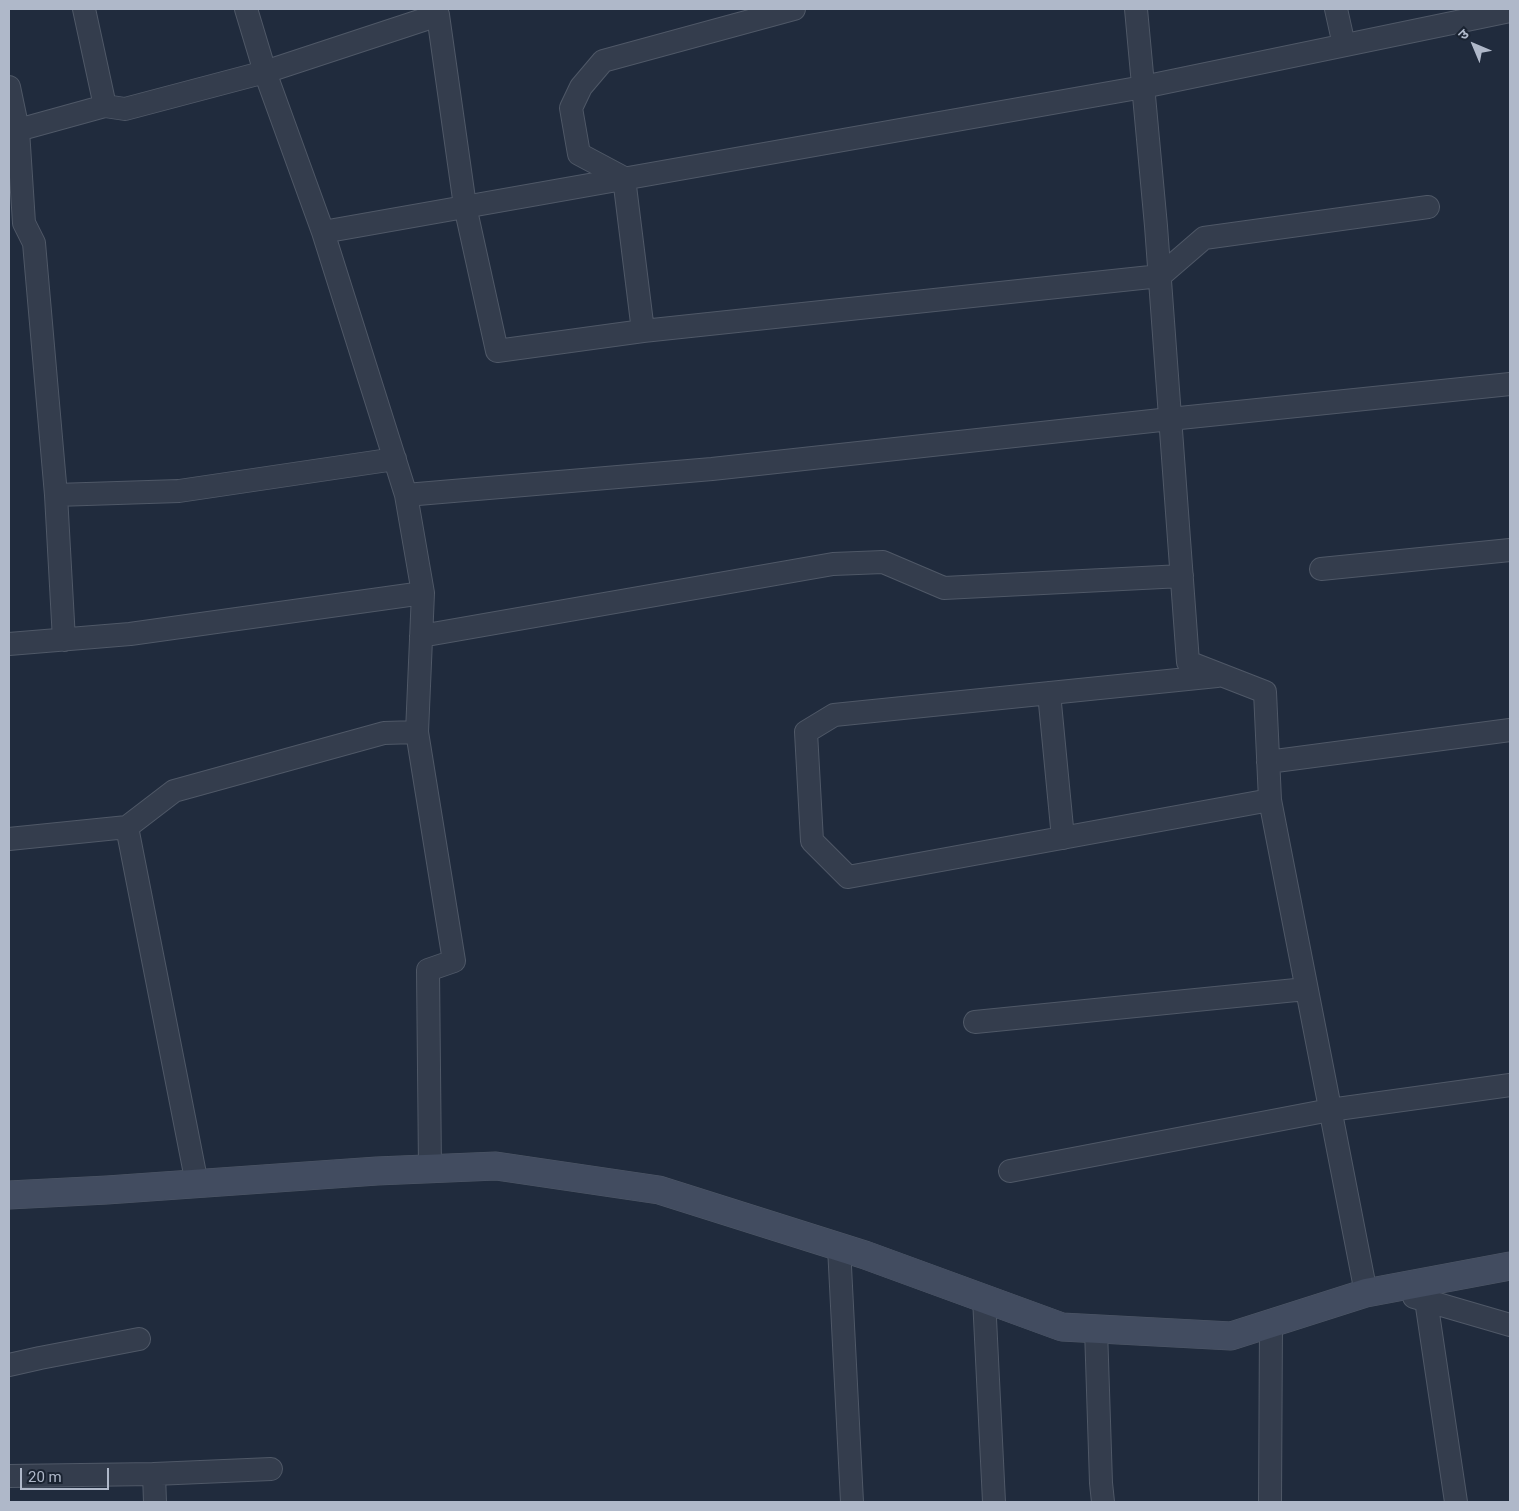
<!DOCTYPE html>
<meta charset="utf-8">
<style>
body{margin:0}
#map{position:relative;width:1519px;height:1511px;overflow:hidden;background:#202b3d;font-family:Roboto,"Noto Sans Devanagari",sans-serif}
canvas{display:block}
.frame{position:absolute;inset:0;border:10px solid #afb8c9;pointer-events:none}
.north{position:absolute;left:1449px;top:20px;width:50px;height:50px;-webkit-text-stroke:4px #1a2331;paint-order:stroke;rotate:315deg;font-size:14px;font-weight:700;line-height:20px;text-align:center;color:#afb8c9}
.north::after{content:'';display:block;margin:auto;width:18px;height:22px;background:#afb8c9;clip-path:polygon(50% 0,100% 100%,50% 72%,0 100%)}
.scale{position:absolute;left:20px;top:1468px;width:89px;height:22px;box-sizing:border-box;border:2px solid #afb8c9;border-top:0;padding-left:6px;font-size:15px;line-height:18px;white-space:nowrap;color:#afb8c9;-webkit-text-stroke:4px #1a2331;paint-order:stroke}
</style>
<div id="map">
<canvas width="1519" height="1511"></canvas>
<div class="frame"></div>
<div class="north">उ</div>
<div class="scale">20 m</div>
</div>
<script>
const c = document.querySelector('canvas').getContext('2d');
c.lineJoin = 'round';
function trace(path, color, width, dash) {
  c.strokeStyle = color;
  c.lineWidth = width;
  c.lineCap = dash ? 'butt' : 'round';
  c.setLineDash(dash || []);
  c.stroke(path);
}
const street = new Path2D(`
 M84 9 105 106
 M246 9 265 72 323 232
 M1136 9 1156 226 1188 662 1265 692 1270 800 1366 1293
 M1336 9 1344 45
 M9 87 18 130 24 223 34 243 56 495 64 640
 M18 130 105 106 125 109 265 72 438 15 465 206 497 351 643 331 1160 276 1204 238 1428 207
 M643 331 624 178 579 154 571 108 581 87 603 61 794 9
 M56 495 179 491 395 459
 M406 495 323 232 1143 87 1510 11
 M1321 569 1510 550
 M421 636 833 564 883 562 944 588 1182 576
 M9 644 130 634 423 593 406 495 712 469 1170 419 1510 384
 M1217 676 834 715 806 732 812 841 848 877 1270 800
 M1049 693 1063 838
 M417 732 423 593
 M1268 762 1510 730
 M127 827 197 1184
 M9 839 127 827 174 791 384 733 417 732 454 961 428 970 430 1168
 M975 1022 1306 989
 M1010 1171 1330 1110 1510 1085
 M839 1247 852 1502
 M1414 1297 1510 1325
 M984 1298 994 1502
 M1426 1300 1456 1502
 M1096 1329 1101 1483 1103 1502
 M9 1365 40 1358 139 1339
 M154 1474 271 1469
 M9 1476 154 1474 155 1502
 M1270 1502 1271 1324`);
const secondary = new Path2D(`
 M9 1195 107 1190 377 1171 496 1166 659 1190 865 1255 1062 1327 1231 1336 1366 1293 1510 1266`);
trace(street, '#4f5867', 24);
trace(secondary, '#4f5867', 29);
trace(street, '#343d4d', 22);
trace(secondary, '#424c60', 28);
</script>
